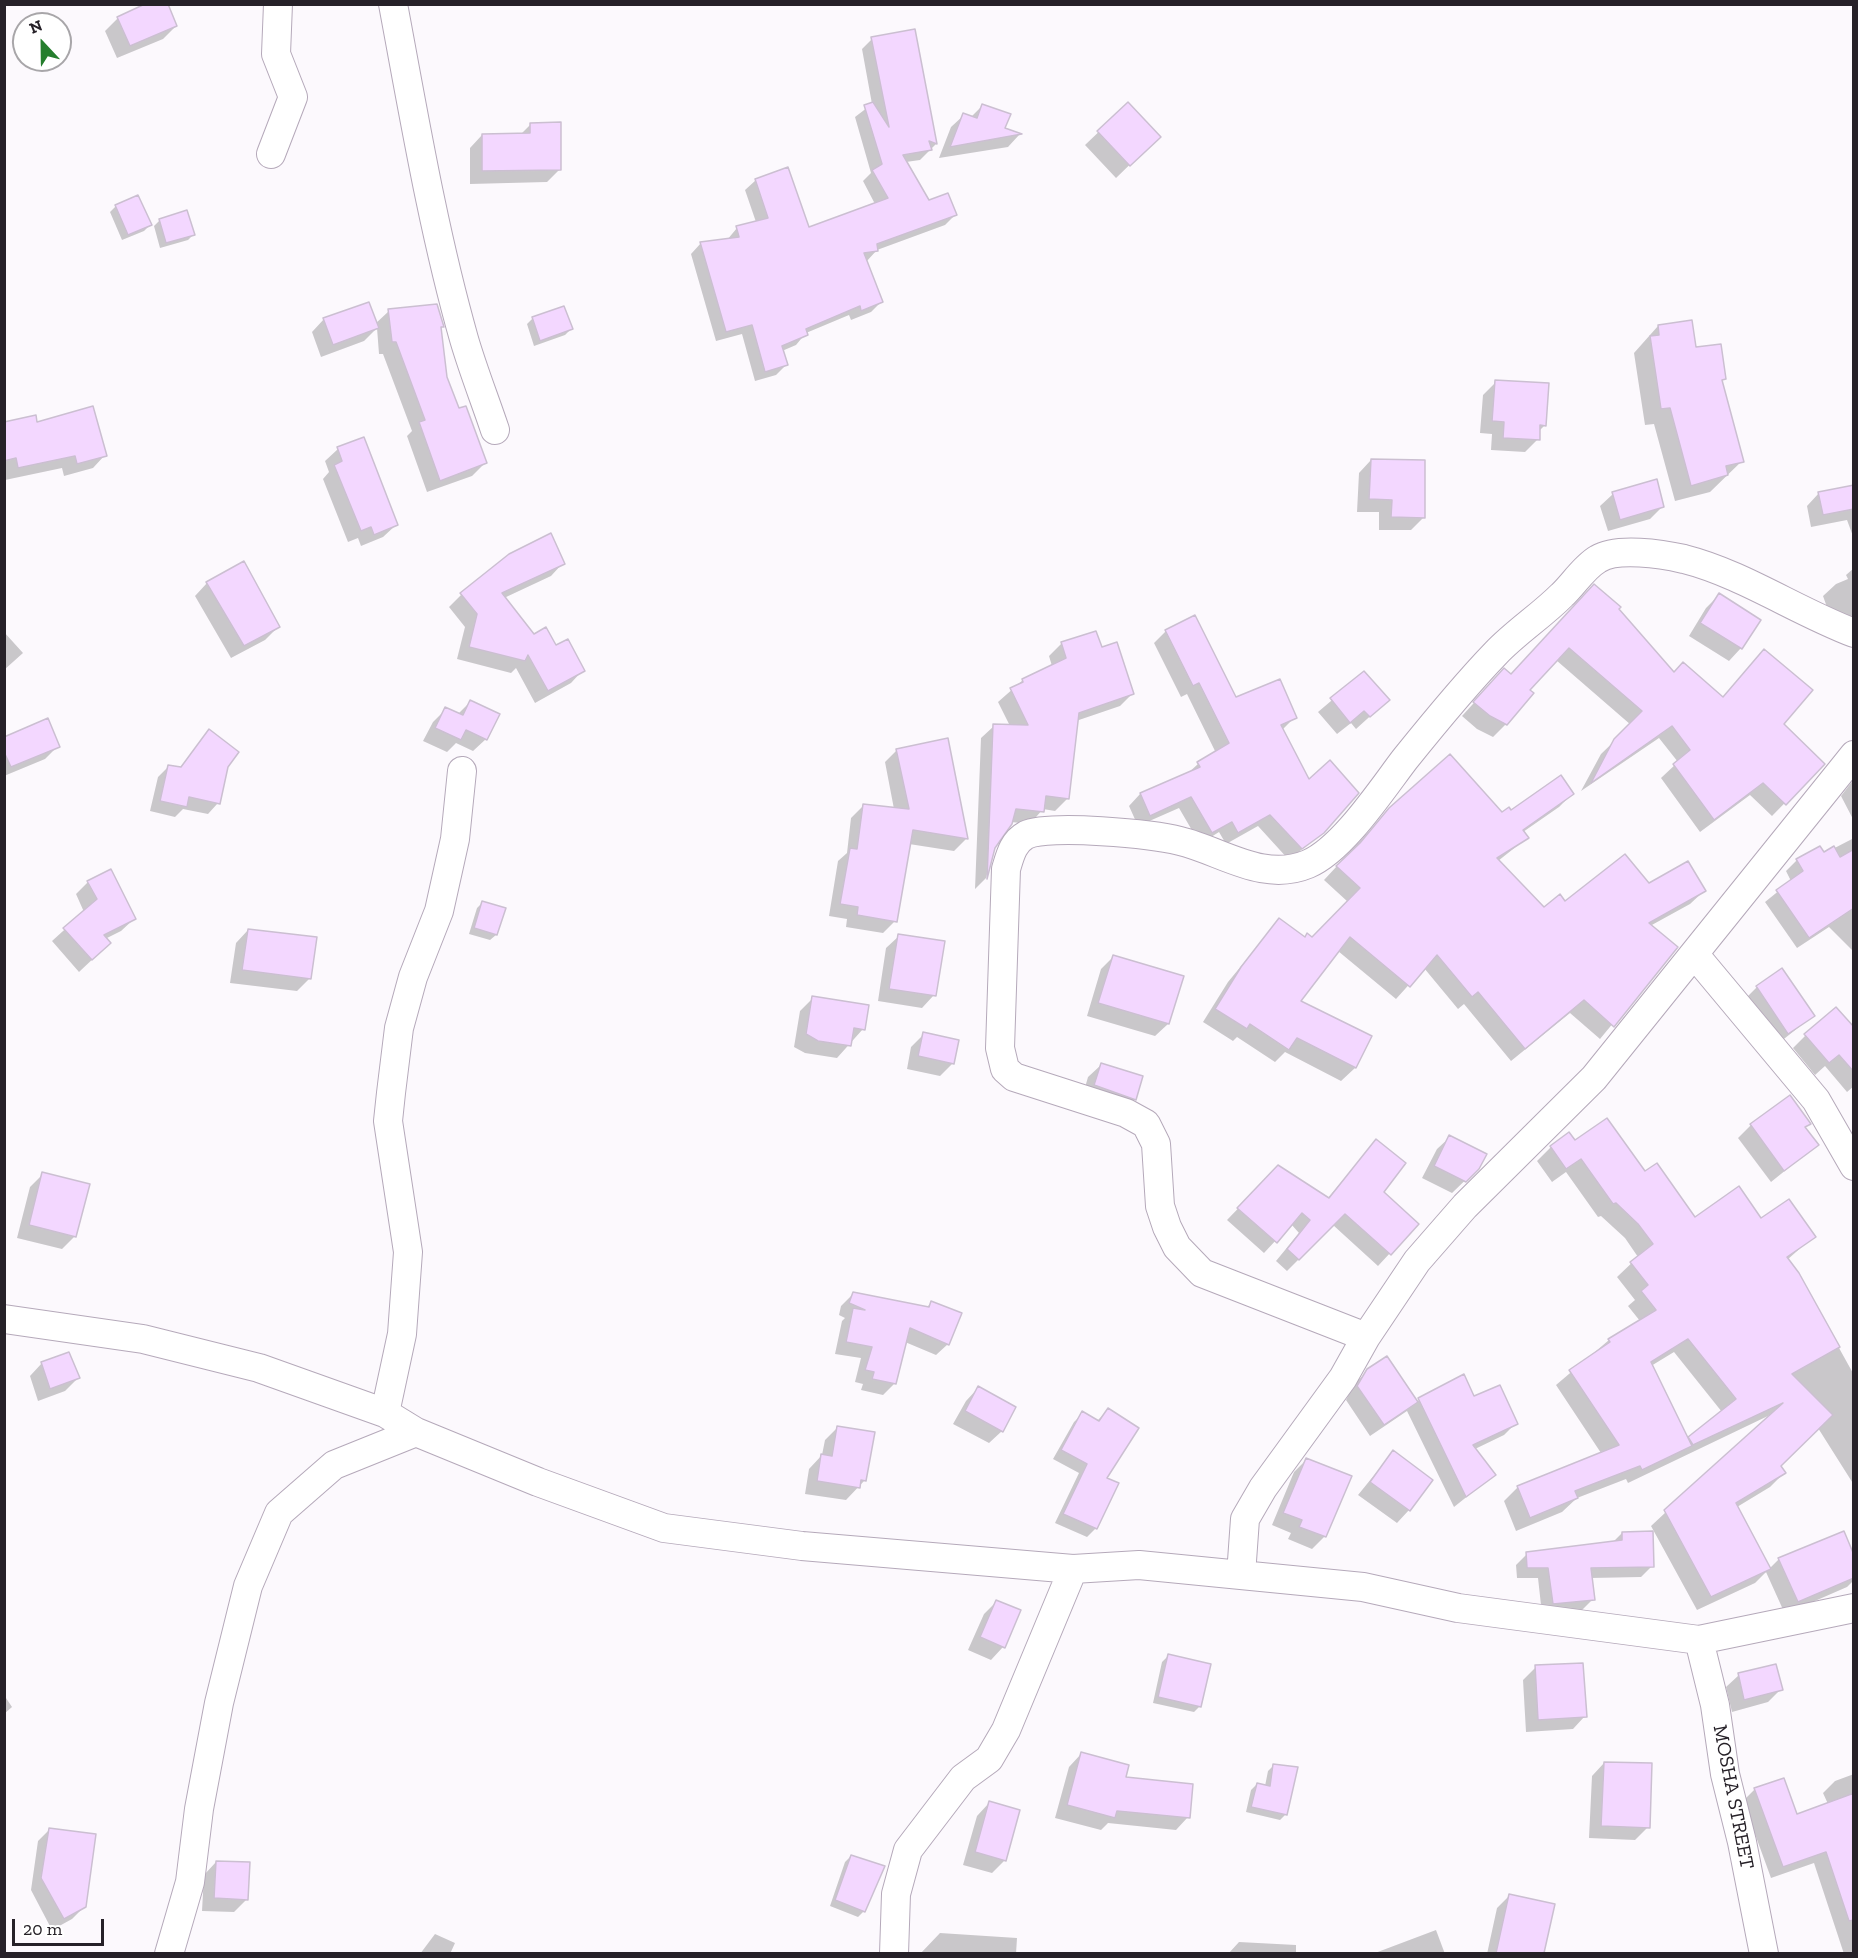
<!DOCTYPE html>
<style>
body{margin:0}
#map{position:relative;width:1858px;height:1958px;overflow:hidden;background:#fcf9fd;font-family:"Zilla Slab",serif}
canvas{display:block}
.frame{position:absolute;inset:0;border:6px solid #262128;pointer-events:none}
.north{position:absolute;left:12px;top:12px;width:60px;height:60px;box-sizing:border-box;background:#fff;border:2px solid #a8a6a9;border-radius:50%;rotate:338deg;font-size:16px;font-weight:700;line-height:24px;text-align:center;color:#262128}
.north::after{content:'';display:block;margin:auto;width:21px;height:27px;background:#257e2d;clip-path:polygon(50% 0,100% 100%,50% 72%,0 100%)}
.scale{position:absolute;left:12px;top:1919px;width:92px;height:27px;box-sizing:border-box;border:3px solid #262128;border-top:0;padding-left:8px;font-size:18px;line-height:21px;white-space:nowrap;color:#262128;-webkit-text-stroke:4px #fff;paint-order:stroke}
</style>
<div id="map">
<canvas width="1858" height="1958"></canvas>
<div class="frame"></div>
<div class="north">N</div>
<div class="scale">20 m</div>
</div>
<script>
const c = document.querySelector('canvas').getContext('2d');
c.lineJoin = 'round';
function fillPath(path, color) {
  c.fillStyle = color;
  c.fill(path, 'evenodd');
}
function trace(path, color, width, dash) {
  c.strokeStyle = color;
  c.lineWidth = width;
  c.lineCap = dash ? 'butt' : 'round';
  c.setLineDash(dash || []);
  c.stroke(path);
}
function write(font, color, halo, rows, align = 'center') {
  c.font = font + ' "Zilla Slab",serif';
  c.lineWidth = 5;
  c.setLineDash([]);
  c.textBaseline = 'middle';
  c.strokeStyle = halo;
  c.fillStyle = color;
  for (const [text, x, y, turn = 0] of rows) {
    c.save();
    c.translate(x, y);
    c.rotate((+turn || 0) * Math.PI / 180);
    c.textAlign = isNaN(turn) ? turn : align;
    if (halo) c.strokeText(text, 0, 0);
    c.fillText(text, 0, 0);
    c.restore();
  }
}
fillPath(new Path2D(`
 M118 18 176 26 163 39 117 58 105 31Z
 M914 30 936 144 920 160 906 162 928 202 955 215 945 225 877 250 866 262 881 302 871 312 851 320 849 315 806 333 796 345 782 351 786 365 776 375 755 381 742 334 716 341 691 254 701 243 727 240 737 228 756 222 745 190 756 180 808 229 875 204 863 181 871 173 855 117 872 104 862 49 872 39Z
 M1128 104 1146 149 1116 178 1085 145Z
 M983 105 1004 129 1019 135 1008 147 939 158 951 127 964 115 971 117Z
 M531 124 560 169 547 182 470 184V148L482 135H520Z
 M116 206 150 225 144 231 122 240 110 212Z
 M160 220 194 234 188 240 160 248 154 226Z
 M389 311 442 326 440 328 446 377 458 410 485 463 472 476 427 492 407 436 412 431 383 354H379L377 328 364 341 321 357 312 332 324 319 375 324Z
 M533 318 571 329 565 335 534 346 527 324Z
 M1658 326 1695 349 1724 379 1721 382 1742 461 1710 492 1675 501 1654 424 1645 425 1634 353Z
 M1496 382 1545 425 1539 431 1538 439 1525 452 1491 450 1492 434 1480 433 1483 395Z
 M4 424H36L105 455 93 468 64 476 62 468 5 480Z
 M338 449 396 525 383 537 361 546 358 538 348 542 323 479 329 472 325 461Z
 M1371 460 1423 518 1411 530H1379V512H1357L1359 473Z
 M1854 486V539L1847 520 1811 527 1807 506 1819 493Z
 M1613 494 1663 506 1650 519 1608 531 1600 506Z
 M563 563 551 576 504 598 533 635 555 647 583 670 571 683 535 703 516 668 511 673 457 659 465 627 449 607 462 594Z
 M1854 568V627L1833 624 1823 596 1836 584 1848 579 1846 575Z
 M207 583 278 627 265 640 231 658 195 596Z
 M1719 595 1741 648 1729 661 1689 636 1706 608Z
 M1617 609 1674 674 1782 724 1823 764 1772 816 1750 795 1700 832 1661 778 1678 762 1659 738 1581 791 1601 754 1631 725 1556 660 1527 690 1506 724 1493 737 1477 729 1462 716 1492 683 1511 675Z
 M1166 631 1235 699 1295 717 1282 730 1323 832 1289 860 1258 826 1226 844 1219 832 1200 844 1179 808 1138 826 1129 806 1140 794 1187 774 1198 764 1216 753 1187 694 1181 697 1154 643Z
 M4 632 23 653 4 670Z
 M1062 643 1101 649 1133 693 1120 706 1076 721 1068 798 1055 811 1043 809 1030 824 1011 822 994 847 986 878 975 889 981 738 994 726H1010L998 702 1023 680 1052 666 1049 656Z
 M1364 673 1388 700 1356 729 1351 723 1337 734 1318 712Z
 M470 702 486 739 473 751 456 743 447 752 423 741 433 722 446 709 458 714Z
 M209 731 226 767 218 803 208 814 183 809 175 817 150 811 158 777 169 766 179 769Z
 M4 738 58 746 45 759 4 776Z
 M947 740 966 839 954 851 909 844 895 921 883 933 846 927 847 919 829 916 838 861 847 853 851 818 863 806 894 809 885 762 897 750Z
 M1854 779V821L1841 796Z
 M1572 794 1559 807 1523 832 1527 838 1498 861 1543 909 1649 885 1704 891 1690 904 1650 926 1676 947 1600 1039 1570 1013 1511 1061 1464 1004 1458 1009 1424 968 1396 999 1338 951 1299 1001 1370 1037 1355 1068 1341 1081 1285 1052 1275 1062 1237 1037 1233 1041 1203 1022 1228 982 1279 920 1304 938 1312 939 1348 902 1324 880 1390 809 1502 814Z
 M1854 838V952L1829 927 1797 948 1765 902 1791 881 1786 871 1797 860 1823 854Z
 M88 882 134 919 121 931 105 939 96 956 79 972 52 941 84 912 76 894Z
 M483 902 496 935 490 940 469 934 477 908Z
 M248 930 310 978 297 991 230 983 236 943Z
 M899 936 934 995 922 1008 878 1001 886 948Z
 M1114 956 1168 1024 1155 1036 1087 1016 1101 969Z
 M1757 987 1813 1016 1775 1046 1744 1000Z
 M813 998 863 1029 837 1058 805 1053 794 1047 800 1011Z
 M1854 1029V1086L1847 1092 1825 1066 1815 1075 1793 1048 1805 1036Z
 M924 1034 953 1063 940 1076 907 1069 911 1047Z
 M1101 1065 1134 1099 1122 1111 1082 1098 1088 1077Z
 M1790 1097 1809 1124 1804 1128 1817 1145 1771 1182 1738 1138 1751 1125Z
 M1450 1137 1478 1168 1452 1193 1422 1178 1437 1149Z
 M1376 1141 1382 1192 1417 1224 1378 1266 1333 1225 1287 1271 1276 1261 1299 1233 1291 1224 1264 1253 1227 1220 1278 1167 1327 1199Z
 M1575 1143 1645 1173 1695 1219 1760 1220 1814 1236 1787 1260 1798 1274 1854 1375V1485L1818 1428 1780 1466 1784 1473 1770 1487 1737 1507 1769 1569 1779 1559 1854 1558V1580L1847 1587 1785 1614 1766 1572 1755 1583 1697 1610 1651 1526 1770 1415 1628 1483 1626 1479 1577 1498 1562 1512 1516 1531 1504 1501 1518 1487 1601 1453 1556 1385 1609 1340 1640 1321 1628 1306 1635 1300 1617 1277 1638 1257 1625 1238 1601 1216 1598 1217 1566 1172 1552 1182 1537 1161 1551 1147ZM1674 1352 1722 1412 1687 1440 1651 1366Z
 M43 1174 75 1236 62 1249 17 1238 30 1187Z
 M853 1294 926 1308 932 1302 948 1344 936 1355 905 1342 894 1384 883 1395 861 1390 863 1384 855 1382 861 1358 835 1354 842 1321 845 1318 839 1315 841 1306Z
 M42 1363 78 1378 65 1391 38 1401 30 1376Z
 M1368 1371 1416 1402 1463 1376 1474 1398 1516 1423 1504 1435 1475 1449 1494 1475 1454 1507 1407 1411 1370 1436 1346 1400 1354 1384Z
 M978 1388 1002 1431 989 1443 953 1424 966 1401Z
 M1108 1410 1105 1478 1096 1528 1087 1537 1055 1523 1079 1473 1053 1459 1074 1422 1083 1413 1097 1421Z
 M838 1427 865 1480 846 1500 805 1494 809 1469 822 1455 825 1440Z
 M1393 1452 1409 1510 1397 1523 1358 1495Z
 M1307 1459 1325 1536 1312 1549 1288 1539 1291 1533 1272 1525 1294 1472Z
 M1622 1533 1652 1566 1641 1577 1591 1578 1593 1599 1582 1610 1542 1614 1538 1578H1517L1516 1565 1527 1554 1613 1542Z
 M996 1602 1003 1647 991 1660 968 1650 984 1614Z
 M1168 1656 1200 1706 1194 1712 1153 1703 1162 1662Z
 M1536 1667 1585 1716 1573 1729 1526 1732 1523 1680Z
 M1739 1675 1781 1689 1768 1702 1732 1712 1726 1687Z
 M4 1695 12 1707 4 1714Z
 M1081 1754 1188 1817 1176 1830 1108 1823 1101 1830 1055 1818 1069 1767Z
 M1604 1763 1648 1827 1635 1840 1589 1838 1592 1776Z
 M1274 1765 1286 1814 1280 1820 1246 1812 1251 1790 1257 1784 1265 1786 1268 1771Z
 M1854 1774V1954H1844L1814 1863 1771 1878 1743 1801 1755 1789 1796 1816 1828 1804 1823 1793 1835 1781Z
 M989 1803 1005 1860 992 1873 963 1865 977 1816Z
 M50 1829 84 1907 72 1919 52 1930 31 1890 38 1841Z
 M851 1856 864 1911 858 1917 830 1906 845 1862Z
 M216 1862 247 1899 234 1912 202 1911 204 1875Z
 M1510 1895 1553 1905 1543 1954H1487L1497 1908Z
 M1436 1930 1445 1954H1374L1375 1953Z
 M940 1933 1017 1938 1016 1954H920Z
 M435 1934 455 1943 450 1954H420Z
 M1239 1942 1296 1945V1954H1228Z`), '#0003');
const building = new Path2D(`
 M145 4H168L177 26 130 46 117 17Z
 M915 29 937 144 929 141 932 150 903 155 929 200 948 193 957 215 877 244 878 251 864 253 883 302 861 311 860 306 806 329 808 335 782 346 788 365 765 372 752 325 726 332 700 242 739 237 736 226 768 218 755 179 788 167 809 227 888 198 872 170 882 164 864 105 873 102 889 127 871 37Z
 M1128 102 1161 137 1130 166 1097 131Z
 M982 104 1011 114 1005 128 1022 134 950 147 963 113 977 118Z
 M561 122V170L482 171V134L530 133V123Z
 M138 195 152 225 128 235 115 205Z
 M187 210 195 235 166 243 159 219Z
 M369 302 379 328 333 345 323 318Z
 M437 304 444 327H441L447 377 459 408 466 406 487 463 440 481 419 422 425 420 396 342H392L388 309Z
 M564 306 573 329 540 341 532 317Z
 M1692 320 1696 347 1721 344 1726 379 1722 380 1744 462 1726 466 1728 475 1691 486 1670 408 1661 409 1650 336 1659 335 1658 325Z
 M1495 380 1549 383 1546 426 1540 425V440L1503 438 1504 422 1492 421Z
 M93 406 107 456 77 464 75 456 18 468 16 458 4 461V422L36 415 37 422Z
 M364 437 398 525 374 535 371 527 361 531 334 465 342 461 337 447Z
 M1371 459 1425 460V518L1391 517 1392 500 1369 499Z
 M1657 479 1664 507 1620 520 1612 492Z
 M1854 485V509L1823 515 1818 492Z
 M551 533 565 564 502 593 534 634 546 627 556 645 568 639 585 671 548 691 528 655 525 661 469 647 477 614 460 593 509 554Z
 M244 561 280 627 244 646 206 582Z
 M1594 584 1621 607 1619 609 1674 672 1683 662 1723 697 1764 649 1813 690 1784 724 1825 764 1786 805 1763 783 1714 820 1673 764 1690 750 1672 726 1591 783 1614 739 1642 711 1569 648 1530 690 1534 693 1507 725 1490 716 1473 702 1504 668 1511 674Z
 M1719 593 1761 620 1742 649 1700 623Z
 M1195 615 1236 697 1280 679 1297 718 1281 725 1309 779 1330 760 1359 793 1324 833 1302 849 1270 815 1238 833 1232 822 1212 833 1191 797 1150 816 1140 793 1200 767 1197 762 1229 743 1199 683 1193 686 1165 630Z
 M1096 631 1102 647 1117 642 1134 694 1079 713 1069 799 1046 796 1044 812 1016 809 1012 824 995 848 987 879 993 724 1028 725 1010 688 1023 682 1022 679 1066 658 1061 642Z
 M1364 671 1390 700 1370 717 1364 711 1350 723 1330 698Z
 M470 700 500 714 487 740 466 730 461 740 435 728 445 707 463 715Z
 M48 718 60 747 11 767 4 752V737Z
 M209 729 239 752 228 767 220 804 189 797 187 807 160 801 168 765 181 767Z
 M948 738 968 839 913 830 897 922 857 915 858 907 840 904 850 848 857 849 863 804 909 809 896 749Z
 M1450 754 1502 812 1509 807 1511 810 1561 775 1574 794 1523 830 1529 838 1497 858 1544 907 1560 894 1565 901 1625 854 1649 883 1688 861 1706 891 1649 923 1678 947 1614 1027 1584 1000 1525 1049 1478 992 1472 997 1437 955 1410 987 1350 937 1301 1001 1372 1036 1356 1068 1297 1038 1289 1050 1250 1024 1247 1029 1215 1009 1241 967 1279 918 1305 937 1307 933 1312 937 1360 888 1336 866 1360 843 1389 808Z
 M1820 846 1824 852 1834 846 1840 857 1854 849V908L1809 938 1776 890 1803 871 1796 859Z
 M111 869 136 919 104 935 111 943 92 960 63 928 97 899 87 881Z
 M482 901 506 908 497 935 474 928Z
 M248 929 317 937 311 979 242 970Z
 M898 934 945 941 936 996 889 989Z
 M1113 955 1184 976 1169 1024 1098 1003Z
 M1782 968 1815 1016 1788 1034 1756 986Z
 M812 996 869 1005 865 1030 854 1028 851 1046 818 1041 806 1034Z
 M1836 1007 1854 1027V1072L1839 1055 1829 1063 1804 1034Z
 M923 1032 959 1040 954 1064 918 1056Z
 M1101 1063 1143 1076 1136 1100 1094 1085Z
 M1790 1095 1811 1124 1805 1127 1819 1145 1784 1171 1750 1124Z
 M1607 1118 1645 1171 1657 1163 1695 1217 1739 1186 1761 1218 1789 1199 1816 1237 1787 1257 1799 1273 1840 1347 1792 1374 1833 1415 1781 1466 1786 1473 1736 1503 1771 1569 1711 1597 1664 1510 1783 1403 1693 1445 1688 1437 1736 1399 1688 1339 1651 1362 1692 1446 1642 1470 1640 1466 1575 1491 1578 1498 1530 1518 1517 1486 1619 1445 1569 1370 1610 1342 1608 1339 1656 1310 1641 1291 1648 1285 1630 1262 1653 1244 1638 1224 1616 1203 1613 1204 1581 1159 1566 1169 1550 1146 1569 1132 1575 1140Z
 M1449 1135 1487 1154 1479 1169 1466 1182 1434 1166Z
 M1376 1139 1406 1163 1384 1192 1419 1224 1391 1255 1345 1214 1299 1260 1287 1249 1310 1220 1302 1213 1277 1243 1237 1208 1278 1165 1329 1198Z
 M42 1172 90 1184 76 1237 29 1225Z
 M853 1292 929 1307 931 1301 962 1313 949 1345 910 1328 896 1384 872 1379 874 1372 865 1370 872 1347 846 1342 853 1308 865 1310 849 1303Z
 M69 1352 80 1378 50 1389 41 1362Z
 M1387 1356 1418 1402 1384 1425 1357 1386 1367 1369Z
 M1464 1374 1474 1396 1500 1385 1518 1424 1473 1445 1496 1475 1466 1497 1418 1398Z
 M978 1386 1016 1407 1003 1432 965 1411Z
 M1108 1408 1139 1428 1107 1478 1119 1483 1097 1529 1063 1514 1087 1464 1061 1450 1082 1411 1099 1421Z
 M837 1426 875 1432 866 1481 861 1480 860 1488 817 1481 821 1454 832 1456Z
 M1393 1450 1433 1480 1410 1511 1370 1482Z
 M1306 1458 1352 1476 1326 1537 1299 1527 1302 1520 1283 1513Z
 M1653 1531 1654 1567 1591 1568 1595 1600 1553 1604 1548 1568H1527L1526 1552 1622 1540V1532Z
 M1844 1531 1854 1555V1578L1798 1602 1778 1558Z
 M996 1600 1021 1610 1005 1648 980 1637Z
 M1168 1654 1211 1664 1201 1707 1158 1697Z
 M1583 1663 1587 1717 1538 1720 1535 1665Z
 M1776 1664 1783 1690 1744 1700 1738 1673Z
 M1081 1752 1129 1765 1126 1777 1193 1784 1190 1818 1117 1811 1115 1818 1067 1805Z
 M1604 1762 1652 1763 1650 1828 1601 1826Z
 M1273 1764 1298 1767 1287 1815 1251 1807 1257 1783 1270 1786Z
 M1784 1778 1797 1814 1854 1793V1920L1849 1921 1826 1852 1783 1867 1754 1788Z
 M989 1801 1020 1810 1006 1861 975 1852Z
 M49 1828 96 1834 86 1907 64 1919 41 1878Z
 M851 1855 885 1866 865 1912 835 1900Z
 M216 1861 250 1862 248 1900 214 1898Z
 M1509 1894 1555 1904 1544 1953H1496Z`);
fillPath(building, '#f3d7ff');
trace(building, '#cbbfd1', 1.5);
const minor = new Path2D(`
 M393 4C414 116 433 230 464 339 473 370 485 400 495 430
 M271 154 293 97 276 54 278 4
 M1695 955 1816 1100 1854 1166
 M4 1319 143 1339 259 1368 385 1413 416 1432 538 1482 664 1528 802 1546 1073 1569 1139 1565 1363 1587 1458 1608 1699 1640 1854 1608
 M1366 1337 1202 1273 1177 1247 1167 1227 1160 1206 1156 1144 1146 1124 1126 1113 1014 1077 1005 1069 1000 1048 1006 869C1010 856 1013 842 1026 835 1049 824 1153 834 1180 841 1222 851 1263 883 1308 864 1343 849 1382 789 1405 759 1434 723 1464 686 1496 653 1516 632 1541 616 1562 595 1573 585 1584 567 1598 559 1617 547 1662 554 1684 559 1743 574 1796 611 1854 633
 M385 1413 402 1334 408 1252 388 1121 391 1093 399 1028 413 977 439 911 455 839 462 771
 M1241 1575 1245 1519 1263 1488 1343 1378 1366 1337 1417 1261 1465 1206 1594 1078 1854 755
 M1699 1640 1715 1705 1725 1774 1742 1842 1764 1954
 M169 1954 190 1882 199 1809 219 1703 248 1586 279 1513 334 1465 416 1432
 M894 1954 896 1894 908 1850 963 1778 989 1759 1006 1730 1073 1569`);
trace(minor, '#b5a9ba', 30);
trace(minor, '#fff', 28);
write('20px', '#262128', '#fff', [
 ["MOSHA STREET",1733,1797,79]
]);
</script>
